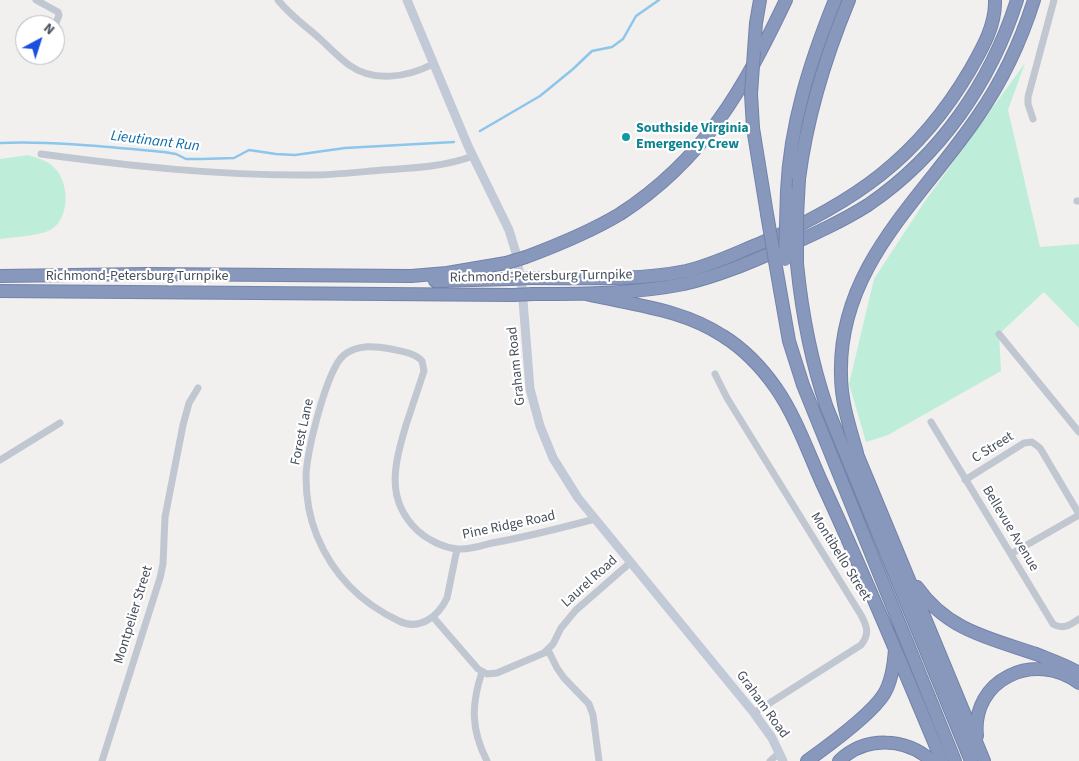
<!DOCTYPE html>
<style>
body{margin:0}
#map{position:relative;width:1079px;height:761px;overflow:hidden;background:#f2efef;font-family:"Source Sans 3",sans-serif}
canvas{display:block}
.north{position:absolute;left:15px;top:15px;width:50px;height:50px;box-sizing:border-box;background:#fff;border:1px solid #b5b9be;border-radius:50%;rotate:40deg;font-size:14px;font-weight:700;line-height:20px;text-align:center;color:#474f5c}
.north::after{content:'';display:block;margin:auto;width:18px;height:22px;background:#1c4fde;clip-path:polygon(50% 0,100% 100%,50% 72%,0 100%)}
</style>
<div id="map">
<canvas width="1079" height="761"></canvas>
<div class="north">N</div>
</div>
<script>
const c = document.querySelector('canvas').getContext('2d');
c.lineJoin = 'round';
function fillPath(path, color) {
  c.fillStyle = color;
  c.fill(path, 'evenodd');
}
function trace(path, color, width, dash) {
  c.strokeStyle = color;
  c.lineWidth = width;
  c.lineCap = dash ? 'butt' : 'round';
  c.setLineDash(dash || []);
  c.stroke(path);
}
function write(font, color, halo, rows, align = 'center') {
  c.font = font + ' "Source Sans 3",sans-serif';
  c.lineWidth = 4.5;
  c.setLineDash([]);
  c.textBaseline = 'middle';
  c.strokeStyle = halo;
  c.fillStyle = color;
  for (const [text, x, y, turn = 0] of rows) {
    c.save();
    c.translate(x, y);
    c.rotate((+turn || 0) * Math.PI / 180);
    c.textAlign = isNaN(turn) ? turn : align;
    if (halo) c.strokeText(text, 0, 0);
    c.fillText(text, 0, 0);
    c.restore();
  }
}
fillPath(new Path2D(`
 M1025 63 1008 110 1040 247 1079 244V328L1044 292 999 334 1001 371 888 435 866 442 849 384 874 279 925 201Z
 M28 155C40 159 50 161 58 172 70 189 69 224 46 232 33 236 14 237 0 239V159Z`), '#beeed9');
trace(new Path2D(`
 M480 131 540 96 573 69 592 51 612 47 623 39 636 16 659 0
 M0 143C55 141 109 147 164 152L176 154 186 159H202L234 158 249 150 276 154 295 155 345 148 454 142`), '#8cc6ea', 2.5);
const highway = new Path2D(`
 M754 51 756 23 760 0
 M753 128 767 214
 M799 179C807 116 825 58 849 0
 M787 191C790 124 810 62 835 0
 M526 257C558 245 590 232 620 214 705 159 744 88 786 0
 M797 264C802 314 811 361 827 408L971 761
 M776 267 789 341 803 385 955 761
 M0 276 147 274 411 276 447 273 506 263
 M531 278C582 278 636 281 686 271 712 265 736 253 761 243 853 203 918 159 970 70 982 49 996 25 995 0
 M435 281 511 279
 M0 291 513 295
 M533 294C583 294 634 294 684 284 719 276 751 262 783 248 812 235 841 222 868 205 940 156 991 82 1017 0
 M586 294C633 305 682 309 723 336 744 349 762 368 776 388 796 417 808 452 822 483 865 575 903 668 942 761
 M854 447 984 761
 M857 453C850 428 841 402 841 375 838 266 922 199 978 116 1003 80 1021 41 1034 0
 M917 587C947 630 989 638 1036 654 1051 660 1066 665 1079 673
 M977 736C971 679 1035 650 1079 683
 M807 761C828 746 871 715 884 694 892 681 894 664 895 649
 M839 761C865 736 905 737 932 761`);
trace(highway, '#7383a9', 14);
trace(new Path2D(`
 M36 0 58 12 59 15 55 26
 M278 0C289 14 304 25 318 37 328 46 338 57 349 65 374 83 408 77 433 64
 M1033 119 1028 104V97L1054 0
 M41 154C130 166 221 176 311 175 335 175 359 172 383 170 413 168 444 167 473 156
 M1077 201H1079
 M999 334 1079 432
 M715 374 727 398 861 615C867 626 870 634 861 645L754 713
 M931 422 1053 624C1063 630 1070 625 1079 619
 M0 460 60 423
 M965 480 1024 443 1032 442 1040 448 1079 514
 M457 549 447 598C438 617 419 631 399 621 361 603 333 575 317 536 309 517 306 496 306 476 307 452 326 370 344 355 358 344 375 346 391 349 401 351 415 353 422 361L424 371C418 389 412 407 406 425 395 463 384 499 418 531 428 540 444 548 458 549 469 550 481 546 492 543 527 537 561 528 595 519
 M1011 554 1079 515
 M433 617 478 669 487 674 497 673 544 653 553 644 561 628 576 610 631 562
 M548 650 557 668 564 678 589 704 593 715 599 761
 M482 672C471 705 471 730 487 761
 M102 761 160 578 163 564 165 517 183 425 189 403 198 388
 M770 761 779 753`), '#c0c7d1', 7);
trace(new Path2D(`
 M407 0 468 146 509 230 516 253 522 288 530 389 540 426 553 458 578 498 754 713 772 738 783 761`), '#c2c9d7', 9);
trace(highway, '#8898bd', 12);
const highwayBridge = new Path2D(`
 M753 128 751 94 754 51
 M767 214 776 267
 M785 260 787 191
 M506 263 526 257
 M797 264V216L799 179
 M511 279 531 278
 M513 295 533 294`);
trace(highwayBridge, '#7383a9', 14, []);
trace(highwayBridge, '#8898bd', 12);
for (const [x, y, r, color] of [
 [626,137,5,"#0f9aa8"]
]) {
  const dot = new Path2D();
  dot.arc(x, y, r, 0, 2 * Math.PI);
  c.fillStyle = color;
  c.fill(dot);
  trace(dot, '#fff', 2);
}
write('bold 14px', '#0d838f', '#fff', [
 ["Southside Virginia",636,129],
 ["Emergency Crew",636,145]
], 'left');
write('14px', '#474f5c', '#fff', [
 ["Richmond-Petersburg Turnpike",137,277],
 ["Richmond-Petersburg Turnpike",541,277,-1],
 ["Graham Road",517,366,-96],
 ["Forest Lane",303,432,-78],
 ["C Street",993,448,-32],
 ["Pine Ridge Road",509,526,-12],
 ["Bellevue Avenue",1010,529,59],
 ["Montibello Street",840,557,58],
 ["Laurel Road",590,582,-42],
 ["Montpelier Street",134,615,-73],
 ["Graham Road",762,705,54]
]);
write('italic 15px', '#0f6da8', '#fff', [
 ["Lieutinant Run",155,142,7]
]);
</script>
